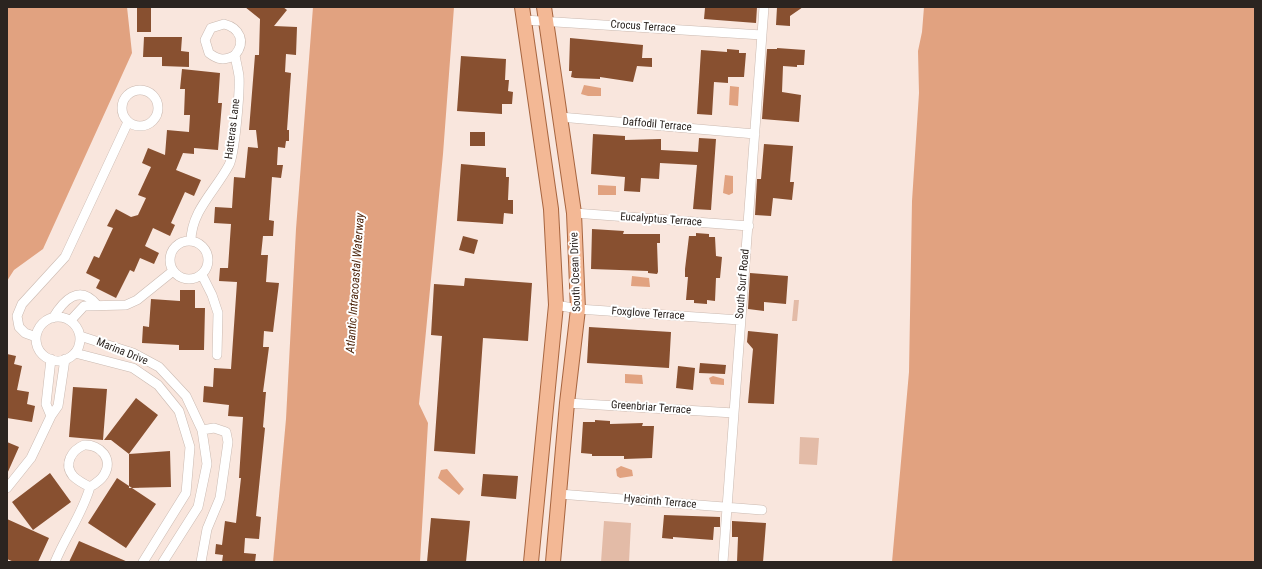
<!DOCTYPE html>
<style>
body{margin:0}
#map{position:relative;width:1262px;height:569px;overflow:hidden;background:#f9e6dd;font-family:"Roboto Condensed",sans-serif}
canvas{display:block}
.frame{position:absolute;inset:0;border:8px solid #2b2420;pointer-events:none}
</style>
<div id="map">
<canvas width="1262" height="569"></canvas>
<div class="frame"></div>
</div>
<script>
const c = document.querySelector('canvas').getContext('2d');
c.lineJoin = 'round';
function fillPath(path, color) {
  c.fillStyle = color;
  c.fill(path, 'evenodd');
}
function trace(path, color, width, dash) {
  c.strokeStyle = color;
  c.lineWidth = width;
  c.lineCap = dash ? 'butt' : 'round';
  c.setLineDash(dash || []);
  c.stroke(path);
}
function write(font, color, halo, rows, align = 'center') {
  c.font = font + ' "Roboto Condensed",sans-serif';
  c.lineWidth = 4;
  c.setLineDash([]);
  c.textBaseline = 'middle';
  c.strokeStyle = halo;
  c.fillStyle = color;
  for (const [text, x, y, turn = 0] of rows) {
    c.save();
    c.translate(x, y);
    c.rotate((+turn || 0) * Math.PI / 180);
    c.textAlign = isNaN(turn) ? turn : align;
    if (halo) c.strokeText(text, 0, 0);
    c.fillText(text, 0, 0);
    c.restore();
  }
}
fillPath(new Path2D(`
 M794 300H799L797 321H792Z
 M800 437 819 438 817 465 799 464Z
 M604 521 631 523 629 562H601Z`), '#e3bba7');
fillPath(new Path2D(`
 M7 7H127L132 53 43 249 14 270 7 281Z
 M313 7H454L443 154 419 404 428 423 420 562H273L286 419 296 229Z
 M924 7H1255V562H892L909 372 912 201 919 93 918 51 922 32Z
 M584 85 601 88V96H588L581 94Z
 M730 86 739 87 738 106 729 105Z
 M725 175 733 176V193L729 195 723 193Z
 M598 185 616 186V195H598Z
 M632 276 649 278 650 287 631 286Z
 M625 374 642 375 643 384 625 383Z
 M713 376 724 379V385L711 384 709 378Z
 M621 466 632 470 633 476 620 478 617 476 616 469Z
 M447 469 464 489 459 495 438 478 441 470Z`), '#e1a280');
fillPath(new Path2D(`
 M137 7H151V32H137Z
 M245 7H283L287 10 274 26 297 27 296 55 286 54 285 72 291 73 287 130H289V141H286L285 148 278 147 277 165H283L281 178 272 177 269 220 274 221 273 236H263L261 255H268L266 282 279 283 273 332 264 331 263 347H269L263 392H266L263 427 265 428 256 516 261 517 259 539 245 538 244 553 256 554 255 562H222L223 555 215 554 216 544 222 545 225 521 236 523 241 478H239L243 417 228 416 229 405 203 402 204 386 213 387 214 368 231 369 237 282 219 281 220 268H228L231 224 214 223 215 207 232 208 234 177 245 178 248 147 258 148 256 130H249L255 55H259L260 19Z
 M708 7H757L756 23 704 19 705 8Z
 M777 7H803L790 16V26L776 25Z
 M144 37H182L181 51 189 52V67L162 66V57H143Z
 M570 38 643 45 642 58H652V67L637 66 633 82 600 77V79L575 78 571 77 572 71H569Z
 M777 48 805 50 804 65H797V67L783 66 782 92 801 95 799 122 762 119 767 49H777Z
 M727 49 739 50V53H746L744 77H728V83L714 82 712 115 697 114 701 50 727 52Z
 M461 56 506 59 505 80H509L508 91 513 92 512 104H502V114L457 111Z
 M182 69 220 73 218 103H222L218 150 194 148V154L183 153 176 170 201 180 194 196 185 192 171 223 175 225 170 236 153 228 145 246 159 253 154 264 140 258 134 272 130 270 116 298 96 288 100 280 86 273 94 256 99 258 113 228 107 226 116 209 131 217 138 215 146 198 138 195 151 167 142 163 148 148 165 155 167 130 189 132 190 115H184L185 89H180Z
 M470 132H485V146H470Z
 M593 134 625 136V140L661 139V150L698 152 699 138 716 139 711 210 693 209 697 165 660 163 659 179 641 178 640 192 624 191 625 177 591 174Z
 M764 144 793 146 790 182H794L792 200 773 198 771 216 755 215 757 179H761Z
 M461 164 506 168V177H509L508 200H513V214L504 213 503 224 457 221Z
 M592 229 624 231 623 234H660V243H657L658 272 657 274 648 273V271L591 269Z
 M696 233 709 234V237H715L716 256 722 257 720 278H716L715 301 707 300V304L694 303V300H686L688 277H685V269L689 236H696Z
 M463 236 478 240 474 254 459 250Z
 M750 273 788 276 786 304 764 302V311L748 309Z
 M465 278 532 283 528 341 483 338 475 454 434 451 442 336 431 335 434 284 464 286Z
 M180 290H195V308H205L204 350H179V345L142 343 143 326 149 327 151 299 180 301Z
 M589 327 671 332 669 368 587 363Z
 M748 331 778 334 774 404 748 403 753 349 747 342Z
 M7 354 16 356 14 364 22 366 17 390 29 392 27 404 35 406 32 422 7 418Z
 M700 363 726 365 725 374 699 373Z
 M678 366 695 368 693 390 676 388Z
 M73 387 107 389 103 440 69 437Z
 M136 398 158 415 129 454 111 440H104Z
 M595 420 610 421V424L643 423 642 426H654L652 458 624 459V456H592V454L581 453 583 422H595Z
 M7 442 19 447 7 474Z
 M170 451 171 487 129 488V454Z
 M50 473 71 502 33 530 12 502Z
 M483 474 518 476 516 499 481 496Z
 M117 478 156 504 126 548 88 523Z
 M664 515 720 517V527H714L713 540 673 537V539L662 538Z
 M431 518 470 521 466 562H427Z
 M7 519 49 538 38 562H14L7 559Z
 M732 521 766 523 763 562H737L738 537H732Z
 M79 541 128 562H69Z`), '#885030');
const street = new Path2D(`
 M524 20 762 35
 M122 108a18 18 0 1 1 36 0a18 18 0 1 1-36 0Z
 M560 117 755 134
 M574 213 749 226
 M170 260a19 19 0 1 1 38 0a19 19 0 1 1-38 0Z
 M191 241C191 211 216 190 229 165 235 154 240 90 239 76 238 69 236 62 235 55 246 42 240 28 224 24L211 28 205 40 209 53C218 60 225 61 235 55
 M202 275 212 295 218 313 217 355
 M556 305 578 309 740 320
 M36 339a22 22 0 1 1 44 0a22 22 0 1 1-44 0Z
 M53 318C63 301 79 283 97 305
 M71 320 84 306 126 305 137 300 173 271
 M80 336 133 353 159 367 186 396 202 430 207 464 198 507 163 562
 M36 337 25 333 19 327 17 316 22 304 65 257 128 122
 M75 353 133 368 158 385 179 411 190 447 186 493 143 562
 M567 403 734 413
 M51 416 46 404 51 359
 M84 445C100 444 114 459 104 475 101 480 95 484 90 487 84 484 78 481 73 476 63 464 72 450 84 445Z
 M7 488 31 458 51 416 58 406 65 359
 M559 494 762 510
 M55 562C66 535 82 515 90 487
 M201 562 207 529 220 498 228 442 226 432 214 428 202 430
 M723 562 764 7`);
const primary = new Path2D(`
 M522 7 551 209 556 305 531 562
 M544 7 574 213 578 309 567 403 553 562`);
trace(street, '#cab9b0', 10);
trace(primary, '#a8653f', 16);
trace(street, '#fff', 9);
trace(primary, '#f3b895', 14);
write('11px', '#2b2420', '#fff', [
 ["Crocus Terrace",643,27,4],
 ["Daffodil Terrace",657,125,5],
 ["Hatteras Lane",233,129,-83],
 ["Eucalyptus Terrace",661,220,4],
 ["South Ocean Drive",576,272,-92],
 ["South Surf Road",743,284,-85],
 ["Foxglove Terrace",648,314,4],
 ["Marina Drive",122,352,22],
 ["Greenbriar Terrace",651,408,4],
 ["Hyacinth Terrace",660,502,5]
]);
write('italic 12px', '#4e260d', '#fff', [
 ["Atlantic Intracoastal Waterway",356,283,-86]
]);
</script>
